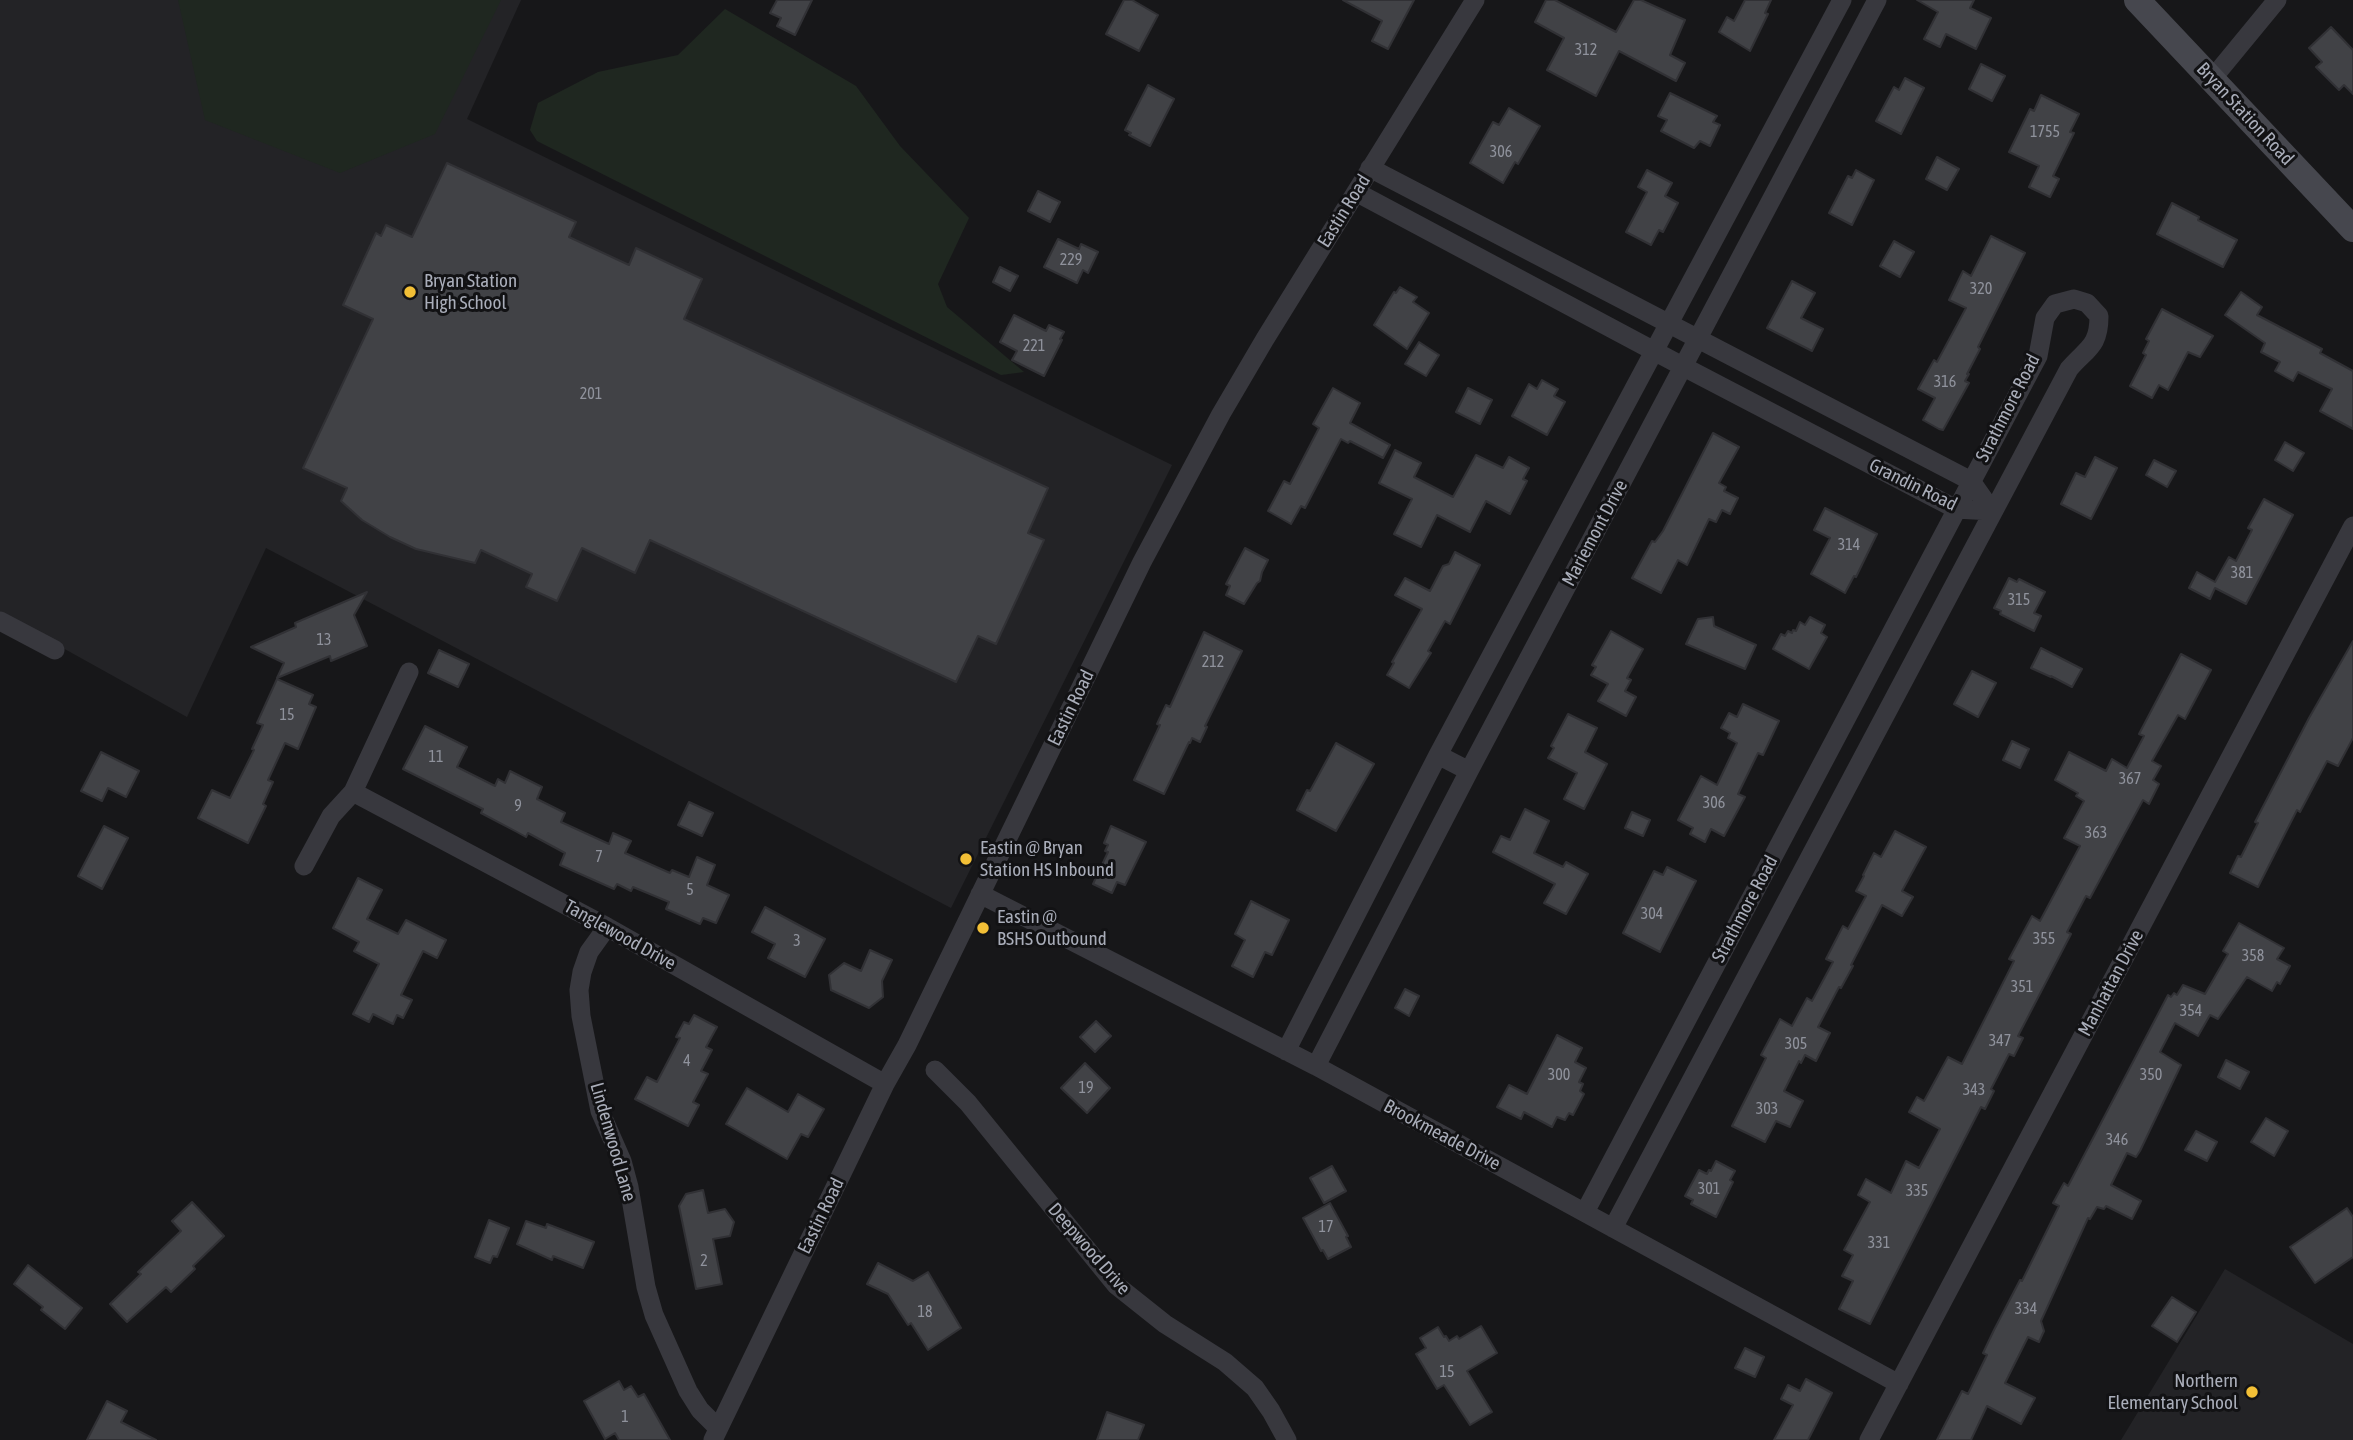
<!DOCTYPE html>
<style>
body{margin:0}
canvas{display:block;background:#171719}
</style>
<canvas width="2353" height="1440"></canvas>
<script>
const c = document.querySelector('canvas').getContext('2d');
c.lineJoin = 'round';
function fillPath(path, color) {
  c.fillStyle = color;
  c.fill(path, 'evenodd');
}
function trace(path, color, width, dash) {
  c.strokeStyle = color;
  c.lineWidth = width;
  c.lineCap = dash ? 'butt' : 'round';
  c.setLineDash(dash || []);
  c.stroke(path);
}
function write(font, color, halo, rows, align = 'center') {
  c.font = font + ' "Asap Condensed",sans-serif';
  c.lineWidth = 6;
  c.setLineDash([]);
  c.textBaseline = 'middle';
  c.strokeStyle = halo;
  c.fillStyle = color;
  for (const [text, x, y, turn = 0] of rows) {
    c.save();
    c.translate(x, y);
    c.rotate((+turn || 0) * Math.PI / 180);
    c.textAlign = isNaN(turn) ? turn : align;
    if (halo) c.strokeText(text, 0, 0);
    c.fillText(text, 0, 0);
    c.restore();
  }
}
fillPath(new Path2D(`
 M0 0H521L467 119 1172 465 951 908 266 548 187 717 0 613Z
 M2225 1269 2353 1344V1440H2121Z`), '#232326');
fillPath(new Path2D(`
 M178 0H501L435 134 340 173 205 120Z
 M725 9 856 86 900 146 969 218 938 284 947 307 1024 372 1001 375 537 141 530 130 538 103 598 72 678 55Z`), '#1f2720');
const building = new Path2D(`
 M777 0H812L795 35 777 26 781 18 770 13Z
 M1124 0H1132L1158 15 1139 51 1106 34Z
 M1343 0H1414L1388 49 1372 41 1382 21Z
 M1546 0H1555L1616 32 1634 0H1641L1685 20 1670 55 1685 63 1676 81 1619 51 1596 96 1547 70 1564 38 1535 22Z
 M1745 0H1771L1765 13 1768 14 1750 51 1719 32 1727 17 1734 21Z
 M1917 0H1974L1970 8 1991 18 1976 49 1946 34 1940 47 1924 39 1938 12Z
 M2331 27 2353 50V94L2344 85 2339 90 2316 67 2322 62 2309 48Z
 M1981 64 2005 76 1992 101 1969 89Z
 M1905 78 1924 88 1901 134 1876 121 1894 87 1899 90Z
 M1148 85 1174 99 1150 146 1129 135 1131 133 1125 130Z
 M1670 93 1717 116 1713 122 1720 125 1710 146 1700 141 1694 148 1661 131 1667 120 1658 116Z
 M2041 95 2079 114 2070 132 2074 133 2053 176 2059 179 2050 197 2029 187 2039 166 2009 152 2030 109 2034 111Z
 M1509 108 1540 126 1518 164 1515 162 1503 183 1470 163 1493 122 1499 125Z
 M1937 157 1959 169 1947 190 1926 179Z
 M447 163 576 222 569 237 629 265 636 248 702 279 684 319 1048 488 1028 533 1044 540 996 644 978 636 956 682 650 540 635 573 582 548 557 601 526 587 532 574 481 550 475 563 416 549 390 537 362 520 341 501 347 488 303 468 373 319 343 305 376 233 381 236 386 225 412 237Z
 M1647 170 1672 183 1665 196 1678 203 1663 232 1659 230 1651 245 1626 232 1647 192 1638 187Z
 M1856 170 1874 180 1852 225 1829 213 1848 176 1852 178Z
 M1038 191 1060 202 1050 222 1028 211Z
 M2172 203 2199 217 2198 220 2237 240 2223 267 2157 234Z
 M1991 236 2025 253 1978 347 1980 349 1967 374H1969L1965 381 1969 383 1943 430 1939 429 1923 420 1935 398 1918 389 1934 360 1937 362 1966 308 1949 300 1963 271 1971 276Z
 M1058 239 1079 249 1081 244 1098 252 1088 273 1083 270 1077 283 1044 267Z
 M1894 241 1914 252 1900 277 1880 266Z
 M1000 267 1018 276 1010 291 993 282Z
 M1792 281 1815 293 1801 318 1823 329 1812 351 1767 328Z
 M1400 287 1417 297 1413 302 1429 313 1407 349 1374 325 1394 292 1396 293Z
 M2241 292 2262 307 2257 315 2322 349 2320 353 2353 371V429L2320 411 2332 389 2298 372 2293 381 2275 371 2280 362 2261 352 2265 343 2225 315Z
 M2162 309 2213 336 2200 357 2188 352 2168 390 2159 385 2152 398 2130 386 2146 355 2143 353 2149 341 2146 339Z
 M1014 315 1046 331 1049 325 1064 332 1060 339 1062 340 1044 376 1012 360 1017 351 1000 342Z
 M1419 342 1439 355 1426 376 1405 364Z
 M1542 380 1558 389 1554 396 1565 402 1547 435 1512 416 1529 384 1537 389Z
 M1333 388 1360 403 1350 423 1390 445 1383 458 1350 441 1348 443 1341 439 1305 508 1301 506 1291 524 1268 511 1284 481 1290 484 1319 428 1313 424Z
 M1468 388 1492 400 1480 424 1456 412Z
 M1713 433 1739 447 1719 483 1726 487 1724 491 1738 498 1730 514 1722 510 1716 522 1709 519 1687 565 1678 560 1661 593 1632 578 1652 541 1655 542 1663 531Z
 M2285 442 2304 453 2293 471 2275 460Z
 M1395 450 1421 463 1414 477 1453 497 1476 455 1503 468 1509 457 1529 468 1523 479 1527 481 1510 514 1486 501 1470 532 1437 515 1421 547 1394 534 1412 499 1379 483Z
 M2095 457 2117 468 2091 519 2061 504 2076 473 2085 477Z
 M2154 460 2176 471 2167 487 2146 475Z
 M2264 499 2293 515 2246 604 2215 588 2210 599 2189 588 2197 572 2215 582 2229 557 2236 561 2252 530 2248 528Z
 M1825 508 1877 534 1856 577 1854 576 1845 593 1811 574 1830 538 1814 530Z
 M1245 548 1268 560 1262 572 1260 581 1257 583 1244 604 1226 595 1230 586 1226 584Z
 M1455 552 1480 565 1450 624 1445 621 1428 651 1431 653 1409 688 1387 675 1394 663 1392 662 1422 609 1395 595 1405 578 1430 591 1443 566 1449 564Z
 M2009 578 2017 582 2019 579 2045 592 2034 613 2041 616 2034 631 2000 614 2001 611 1994 608Z
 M367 592 354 615 367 646 331 661 330 656 277 678 284 663 251 647 296 627 295 623Z
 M1713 617 1714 626 1756 645 1745 669 1686 644 1698 619Z
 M1810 617 1825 625 1821 633 1827 637 1809 669 1773 649 1781 634 1785 636 1788 631 1792 633 1793 630 1796 631 1800 622 1805 625Z
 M1611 631 1643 649 1627 678 1631 680 1625 691 1636 697 1626 716 1598 701 1608 684 1591 675 1596 667 1592 665Z
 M1204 632 1242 651 1205 726 1207 727 1200 742 1192 738 1190 743 1189 742 1164 794 1134 780 1160 725 1157 724 1166 705 1170 707Z
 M2353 641V738L2338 766 2327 761 2300 812 2297 810 2258 887 2230 873 2238 856 2241 857 2258 823 2255 822 2309 718Z
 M2041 648 2082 669 2072 687 2051 676V677L2031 668Z
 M439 650 469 664 458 687 428 673Z
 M2181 654 2211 670 2185 719 2178 715 2152 761 2161 766 2153 780 2159 784 2149 804 2143 800 2090 898 2086 896 2067 932 2071 934 2018 1036 2023 1038 2014 1056 2009 1054 1991 1089 1994 1091 1985 1109 1981 1107 1870 1324 1839 1309 1853 1281 1842 1276 1853 1255 1844 1250 1870 1202 1858 1195 1866 1179 1891 1193 1906 1161 1919 1168 1940 1129 1909 1112 1917 1097 1924 1101 1948 1057 1962 1064 2014 961 2009 959 2032 916 2040 921 2080 846 2064 838 2084 801 2076 796 2078 793 2055 780 2069 752 2106 771 2112 759 2127 768 2144 736 2139 734Z
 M1972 671 1996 683 1978 717 1954 704Z
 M277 679 313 695 309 704 316 707 298 749 285 743 268 780 273 782 263 804 266 806 248 843 198 818 212 790 230 798 254 750 252 749 263 725 257 723Z
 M1743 704 1779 721 1763 755 1758 753 1738 794 1745 797 1724 836 1711 829 1705 842 1690 834 1693 828 1678 820 1701 776 1717 785 1737 743 1728 738 1730 733 1721 728 1729 713 1737 717Z
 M1568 714 1597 728 1585 752 1607 764 1584 809 1564 799 1577 773 1548 758 1554 748 1551 746Z
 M425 726 467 747 457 767 495 786 498 779 505 783 510 771 542 787 537 799 565 813 561 822 609 844 613 833 631 841 625 853 670 873 672 870 689 877 697 857 715 865 707 885 729 895 716 923 703 918 700 924 666 909 669 902 633 887 631 891 617 884 614 889 560 865 565 853 528 833 526 837 517 832 481 813 483 809 403 769Z
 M2012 741 2029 749 2020 768 2003 760Z
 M1336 743 1374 764 1336 831 1297 810 1307 790 1310 791Z
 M101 752 139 771 126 797 108 788 102 801 81 791Z
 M689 802 713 813 702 836 678 825Z
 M1525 809 1549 821 1534 853 1563 867 1566 862 1588 874 1566 914 1544 903 1555 884 1493 852 1501 836 1510 840Z
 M1632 812 1650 820 1643 836 1625 828Z
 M104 826 128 838 102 889 78 876Z
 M1111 826 1146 842 1125 885 1117 882 1112 893 1093 884 1108 852 1105 851 1108 845 1104 843Z
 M1895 831 1926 847 1902 891 1913 897 1902 916 1882 905 1851 965 1853 966 1841 988 1839 987 1818 1027 1830 1033 1816 1061 1805 1055 1801 1063 1799 1061 1784 1091 1803 1101 1790 1127 1776 1121 1765 1142 1732 1126 1766 1058 1761 1055 1780 1019 1792 1026 1807 998 1812 1001 1833 962 1826 959 1843 926 1848 929 1866 896 1856 891 1864 876 1863 875 1874 853 1881 857Z
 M1667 867 1696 881 1660 952 1623 933 1654 871 1663 875Z
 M358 878 382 890 367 919 398 934 406 920 446 940 437 958 423 951 401 995 412 1000 403 1018 397 1015 393 1024 373 1014 369 1022 353 1014 379 964 354 951 359 942 333 928Z
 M1251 901 1289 920 1272 955 1265 952 1253 977 1232 966 1245 940 1235 934Z
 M765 907 825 939 805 977 768 958 775 944 752 932Z
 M2239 923 2284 948 2277 959 2290 966 2280 984 2277 982 2272 991 2247 977 2218 1019 2210 1015 2198 1036 2175 1023 2160 1052 2181 1065 2140 1151 2136 1157 2127 1153 2111 1185 2141 1201 2132 1219 2106 1206 2104 1209 2097 1207 2090 1219 2088 1218 2041 1321 2044 1331 2039 1342 2028 1337 2005 1383 2035 1398 2021 1424 1987 1406 1971 1440H1937L1962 1391 1968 1394 1987 1355 1983 1353 1994 1330 2020 1280 2022 1281 2059 1206 2053 1203 2064 1183 2068 1186 2168 995 2171 997 2174 993 2177 995 2183 985 2205 994 2228 954 2223 951Z
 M870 950 892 960 882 981 883 997 869 1008 831 990 829 975 844 963 861 971Z
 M1405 989 1419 996 1409 1016 1395 1008Z
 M694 1015 717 1027 706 1047 712 1050 701 1071 708 1074 693 1102 699 1105 688 1126 635 1099 647 1077 657 1082 680 1038 676 1037 684 1022 689 1024Z
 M1096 1021 1111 1036 1095 1052 1080 1037Z
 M1557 1035 1582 1048 1575 1062 1586 1068 1579 1082 1583 1084 1580 1091 1584 1094 1573 1115 1569 1113 1565 1120 1557 1117 1552 1127 1524 1112 1521 1119 1497 1107 1509 1085 1527 1094Z
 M2226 1060 2249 1072 2240 1089 2218 1077Z
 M1085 1063 1110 1088 1087 1113 1061 1088Z
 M747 1088 788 1112 798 1094 824 1109 808 1137 801 1134 787 1159 726 1124Z
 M2266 1118 2288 1131 2274 1156 2251 1142Z
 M2196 1131 2217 1142 2207 1161 2185 1150Z
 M1716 1161 1735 1171 1730 1180 1733 1182 1716 1217 1691 1204 1693 1200 1685 1196 1699 1170 1707 1174 1709 1170 1711 1171Z
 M1332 1166 1346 1191 1324 1203 1310 1178Z
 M703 1190 708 1213 725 1209 734 1222 730 1236 713 1239 722 1284 696 1289 679 1206 686 1194Z
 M192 1202 224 1236 193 1266 195 1269 171 1292 166 1287 127 1322 110 1304 141 1274 138 1272 181 1231 172 1221Z
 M1330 1203 1348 1236 1346 1237 1351 1247 1328 1259 1323 1250 1321 1251 1303 1218Z
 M2347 1208 2353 1217V1257L2315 1283 2290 1247Z
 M489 1220 509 1228 497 1257 493 1256 490 1263 475 1257Z
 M526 1221 546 1228 547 1224 594 1242 583 1268 553 1256 552 1260 517 1244Z
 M878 1263 913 1281 928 1272 961 1328 928 1350 911 1323 908 1325 888 1294 867 1284Z
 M28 1265 82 1308 65 1329 41 1310 43 1307 14 1284Z
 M2172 1297 2196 1312 2177 1342 2152 1326Z
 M1481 1326 1497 1353 1467 1371 1492 1412 1470 1425 1444 1385 1437 1389 1416 1354 1426 1348 1420 1338 1438 1327 1444 1337 1446 1336 1449 1341 1457 1336 1459 1339Z
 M1745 1348 1764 1357 1755 1377 1735 1368Z
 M1806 1379 1832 1393 1808 1440H1774L1793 1405 1781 1399 1788 1385 1800 1391Z
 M619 1381 624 1390 631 1386 638 1397 644 1394 670 1440H619L615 1433 605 1439 584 1401Z
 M107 1401 127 1411 121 1422 156 1440H87Z
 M1107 1412 1144 1425 1138 1440H1097Z`);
fillPath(building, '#414246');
trace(building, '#313135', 2);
trace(new Path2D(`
 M2212 79 2277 0
 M1370 168 1971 481 1992 511
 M1356 192 1684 367 1956 509 1992 511
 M0 621 55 650
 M1438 755 1469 771
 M353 792 607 927 885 1084
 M304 866 331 816 353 792 409 672
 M980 894 1316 1066 1899 1384
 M607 927 589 952 582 972 579 990 581 1016 600 1111 622 1161 629 1187 646 1287 654 1315 688 1391 700 1410 718 1428
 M1286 1051 1438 755 1842 0
 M1316 1066 1469 771 1877 0
 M935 1070 968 1103 1116 1285 1165 1324 1225 1362 1255 1388 1271 1411 1287 1440
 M1585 1212 2038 356 2045 318 2055 304 2074 299 2087 303 2099 316C2099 347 2087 348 2069 369L1613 1228
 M713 1440 885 1084 907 1045 1142 562 1221 414 1265 339 1475 0
 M1869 1440 2353 526`), '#38383e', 19);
trace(new Path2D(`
 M2137 0 2353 229`), '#46474e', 26);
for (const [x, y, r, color] of [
 [410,292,7,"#f2bf36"],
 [966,859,7,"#f2bf36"],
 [983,928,7,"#f2bf36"],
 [2252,1392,7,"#f2bf36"]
]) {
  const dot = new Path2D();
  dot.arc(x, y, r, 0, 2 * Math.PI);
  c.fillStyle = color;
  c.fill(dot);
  trace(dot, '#121214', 2.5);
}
write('16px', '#8f929c', null, [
 ["312",1586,50],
 ["1755",2045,132],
 ["306",1501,152],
 ["229",1071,260],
 ["320",1981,289],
 ["221",1034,346],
 ["316",1945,382],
 ["201",591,394],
 ["314",1849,545],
 ["381",2242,573],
 ["315",2019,600],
 ["13",324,640],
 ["212",1213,662],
 ["15",287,715],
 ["11",436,757],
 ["367",2130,779],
 ["306",1714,803],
 ["9",518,806],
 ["363",2096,833],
 ["7",599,857],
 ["5",690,890],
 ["304",1652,914],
 ["355",2044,939],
 ["3",797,941],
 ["358",2253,956],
 ["351",2022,987],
 ["354",2191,1011],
 ["347",2000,1041],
 ["305",1796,1044],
 ["4",687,1061],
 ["300",1559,1075],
 ["350",2151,1075],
 ["19",1086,1088],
 ["343",1974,1090],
 ["303",1767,1109],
 ["346",2117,1140],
 ["301",1709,1189],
 ["335",1917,1191],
 ["17",1326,1227],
 ["331",1879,1243],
 ["2",704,1261],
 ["334",2026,1309],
 ["18",925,1312],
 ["15",1447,1372],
 ["1",625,1417]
]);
write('19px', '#a9adb9', '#121214', [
 ["Bryan Station Road",2245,114,47],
 ["Eastin Road",1344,211,-58],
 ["Strathmore Road",2008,408,-63],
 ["Grandin Road",1913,485,26],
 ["Mariemont Drive",1595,533,-62],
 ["Eastin Road",1071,708,-64],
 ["Strathmore Road",1745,909,-62],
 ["Tanglewood Drive",620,935,29],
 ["Manhattan Drive",2111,983,-62],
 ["Brookmeade Drive",1442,1135,28],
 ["Lindenwood Lane",613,1142,74],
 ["Eastin Road",821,1216,-64],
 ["Deepwood Drive",1089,1249,49]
]);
write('19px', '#a9adb9', '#121214', [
 ["Bryan Station",424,281],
 ["High School",424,303],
 ["Eastin @ Bryan",980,848],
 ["Station HS Inbound",980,870],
 ["Eastin @",997,917],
 ["BSHS Outbound",997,939],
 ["Northern",2238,1381,"right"],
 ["Elementary School",2238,1403,"right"]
], 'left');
</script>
